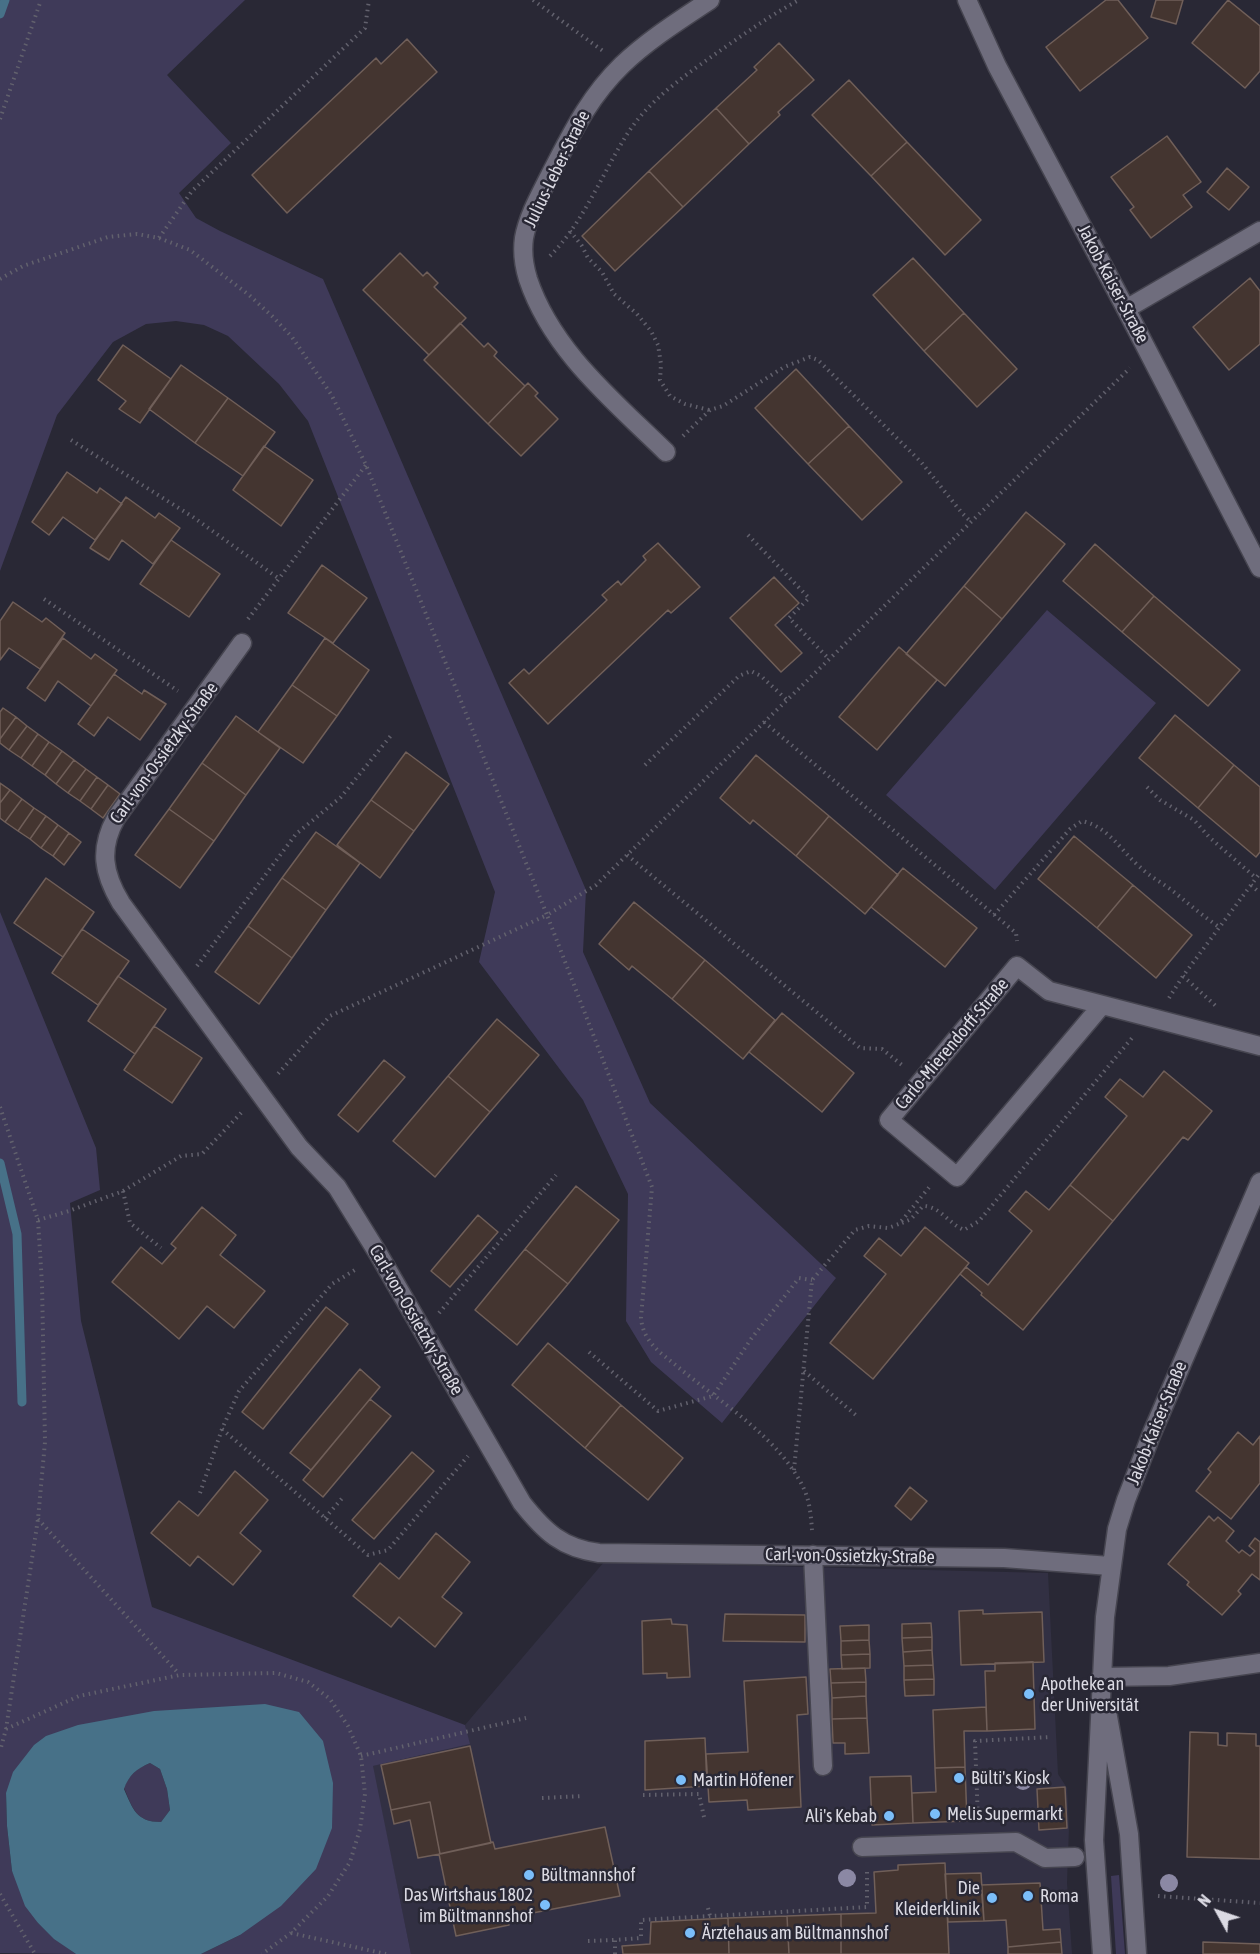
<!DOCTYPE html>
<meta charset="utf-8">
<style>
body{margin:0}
#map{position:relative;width:1260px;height:1954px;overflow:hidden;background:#292835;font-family:"Asap Condensed",sans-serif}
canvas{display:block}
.north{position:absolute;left:1188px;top:1882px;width:60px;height:60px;-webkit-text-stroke:4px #292835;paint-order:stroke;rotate:310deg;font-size:16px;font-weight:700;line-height:24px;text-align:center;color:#dbdae3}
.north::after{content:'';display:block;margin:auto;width:21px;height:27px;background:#dbdae3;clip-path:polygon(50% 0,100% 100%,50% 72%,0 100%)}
</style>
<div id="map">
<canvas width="1260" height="1954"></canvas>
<div class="north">N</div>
</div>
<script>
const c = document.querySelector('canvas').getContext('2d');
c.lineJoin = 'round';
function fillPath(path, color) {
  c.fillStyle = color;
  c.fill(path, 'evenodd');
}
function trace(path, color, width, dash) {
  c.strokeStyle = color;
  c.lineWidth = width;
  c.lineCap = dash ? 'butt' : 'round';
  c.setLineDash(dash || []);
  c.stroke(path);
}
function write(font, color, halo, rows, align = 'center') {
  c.font = font + ' "Asap Condensed",sans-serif';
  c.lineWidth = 5;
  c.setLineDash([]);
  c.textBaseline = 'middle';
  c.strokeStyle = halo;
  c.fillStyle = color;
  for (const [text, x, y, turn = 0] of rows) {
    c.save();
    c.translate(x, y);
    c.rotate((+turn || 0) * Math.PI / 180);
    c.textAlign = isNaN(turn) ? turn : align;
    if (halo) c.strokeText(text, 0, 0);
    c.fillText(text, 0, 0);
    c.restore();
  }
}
fillPath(new Path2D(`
 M604 1562 1048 1573 1058 1774 1067 1788 1069 1828 1067 1883 1072 1954H411L372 1766 469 1744 465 1725Z`), '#323043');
fillPath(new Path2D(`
 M0 0H245L167 75 231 143 179 193 196 218 220 231 323 279 586 890 583 952 650 1103 836 1278 722 1423 651 1362 626 1321 628 1194 583 1100 479 962 495 892 308 421 279 384 228 336 204 325 176 321 146 324 113 342 57 415 0 571Z
 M1047 610 1156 703 995 890 886 795Z
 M0 912 96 1148 100 1190 70 1203 81 1321 152 1607 465 1725 470 1744 373 1766 411 1954H201L240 1935 299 1712 6 1793 7 1826 12 1871 38 1923 55 1939 76 1954 0 1953Z
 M150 1763 160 1769 167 1789 170 1810 161 1822C136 1822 133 1809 124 1788 129 1775 136 1769 150 1763Z
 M1119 1875 1125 1954H1116L1111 1876Z`), '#3f3a59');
fillPath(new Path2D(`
 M265 1704 299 1712 323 1741 333 1783 332 1828 316 1869 281 1906 240 1935 201 1954H76L54 1939 38 1923 25 1906 12 1871 7 1826 6 1793 13 1772 34 1745 46 1736 78 1725 154 1711ZM150 1763 160 1769 167 1789 170 1810 161 1822C136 1822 133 1809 124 1789 129 1775 136 1769 150 1763Z`), '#477188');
trace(new Path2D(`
 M0 14 5 0
 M0 1163 17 1234 22 1402`), '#477188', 9);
const building = new Path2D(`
 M1106 0H1118L1148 38 1080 91 1046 47Z
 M1156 0H1183L1176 24 1151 17Z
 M1228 0 1260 26V71L1245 88 1192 43Z
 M407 39 437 72 287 213 252 175 376 58 381 64Z
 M779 43 814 80 778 112 780 115 749 144 716 108 757 70 754 67Z
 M849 80 907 142 871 176 812 115Z
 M716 108 749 144 683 207 649 171Z
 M1167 136 1201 182 1183 195 1192 207 1151 238 1130 210 1134 207 1111 177Z
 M907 142 981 220 945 255 871 176Z
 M1227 168 1249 187 1229 210 1207 192Z
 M649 171 683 207 615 271 582 236Z
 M400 253 423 276 427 272 438 283 434 287 466 318 429 355 363 290Z
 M913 258 964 313 924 351 873 295Z
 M1250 278 1260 291V344L1229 370 1193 327Z
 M964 313 1017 369 977 407 924 351Z
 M460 323 484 347 488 343 497 352 494 356 525 386 488 424 424 360Z
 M123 345 171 379 140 423 119 409 126 401 98 380Z
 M181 365 228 398 195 443 149 409Z
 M796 369 849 426 808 464 755 408Z
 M528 383 538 393 535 396 558 419 521 456 488 424Z
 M228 398 275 432 243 476 195 443Z
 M849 426 902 482 862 520 808 464Z
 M264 446 313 480 281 526 233 490Z
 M67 472 97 493 100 488 122 504 95 540 63 517 49 535 32 522Z
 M126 497 155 518 159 513 180 528 153 564 122 540 109 560 90 548Z
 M1026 512 1065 544 1002 619 964 586Z
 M171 540 220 574 189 617 140 584Z
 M658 543 700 587 671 613 668 610 548 724 509 683 524 669 529 674 607 600 602 595 618 581 621 585 646 560 643 556Z
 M1095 544 1154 596 1122 632 1063 581Z
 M322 565 367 598 333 643 288 613Z
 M774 577 799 603 775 625 802 653 781 672 730 618Z
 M964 586 1002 619 945 686 906 654Z
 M1154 596 1240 670 1208 706 1122 632Z
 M13 602 42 622 46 618 65 633 40 669 9 648 0 660V621Z
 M63 638 91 659 95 654 117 670 91 706 58 681 45 701 27 688Z
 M325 638 369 670 337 716 292 685Z
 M899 647 937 680 877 750 839 717Z
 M114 674 142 694 144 690 166 704 140 740 108 717 94 736 78 724Z
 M292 685 337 716 303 763 258 732Z
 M3 708 16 717 0 739V712Z
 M1175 715 1234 765 1198 808 1139 758Z
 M236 716 280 748 246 795 202 763Z
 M16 717 27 726 9 750 0 743V739Z
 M27 726 38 734 21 758 9 750Z
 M38 734 49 742 32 766 21 758Z
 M49 742 62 751 45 775 32 766Z
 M62 751 74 760 56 784 45 775Z
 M406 752 449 784 414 831 371 800Z
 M756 755 829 816 796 856 753 820 750 824 720 798Z
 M74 760 86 769 68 793 56 784Z
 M202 763 246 795 214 841 169 809Z
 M1234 765 1260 787V852L1256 857 1198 808Z
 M86 769 97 777 80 801 68 793Z
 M97 777 108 785 91 809 80 801Z
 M0 783 10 790 0 803Z
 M108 785 120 794 103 818 91 809Z
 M10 790 22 799 5 822 0 818V803Z
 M22 799 34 808 18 831 5 822Z
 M371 800 414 831 380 878 337 845Z
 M34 808 46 816 30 839 18 831Z
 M169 809 214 841 180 888 135 855Z
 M46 816 58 825 41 848 30 839Z
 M829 816 898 875 865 914 796 856Z
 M58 825 69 833 53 856 41 848Z
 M316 832 360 863 326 910 282 878Z
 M69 833 81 842 64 865 53 856Z
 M1074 836 1133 885 1097 928 1038 879Z
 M903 868 977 928 945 967 871 907Z
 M46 878 94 912 63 957 14 923Z
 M282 878 326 910 292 958 248 926Z
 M1133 885 1192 935 1156 978 1097 928Z
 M634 902 705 960 672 999 632 966 629 970 599 944Z
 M248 926 292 958 259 1004 215 972Z
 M82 929 129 961 98 1005 52 973Z
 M705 960 775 1020 743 1059 672 999Z
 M118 976 166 1009 135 1054 88 1021Z
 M782 1013 854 1073 822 1112 749 1052Z
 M497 1019 539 1055 490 1112 448 1076Z
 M154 1026 202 1058 172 1103 124 1070Z
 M384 1060 405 1077 358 1132 338 1115Z
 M1164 1071 1212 1111 1188 1140 1183 1137 1113 1221 1070 1185 1127 1116 1105 1097 1120 1079 1143 1097Z
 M448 1076 490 1112 435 1177 393 1141Z
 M1070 1185 1113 1221 1023 1330 981 1295 982 1293 960 1274 966 1267 988 1285 1032 1231 1009 1211 1026 1191 1049 1210Z
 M576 1186 619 1220 568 1284 525 1249Z
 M202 1207 236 1235 220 1255 265 1291 234 1328 207 1306 179 1339 112 1282 141 1247 162 1264 176 1248 171 1244Z
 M478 1215 498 1232 450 1287 431 1271Z
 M925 1227 969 1263 873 1379 830 1343 886 1274 864 1256 879 1238 901 1256Z
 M525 1249 568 1284 517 1345 475 1310Z
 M326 1307 348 1324 263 1429 242 1412Z
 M548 1343 621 1405 585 1448 512 1385Z
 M360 1369 380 1387 311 1470 290 1453Z
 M370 1399 391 1416 323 1497 303 1480Z
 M621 1405 683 1458 648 1500 585 1448Z
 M1238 1432 1253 1445 1260 1436V1483L1231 1519 1196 1491 1211 1472 1208 1469Z
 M412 1452 434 1471 374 1539 352 1520Z
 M235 1471 268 1500 240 1533 261 1551 233 1585 198 1556 190 1566 151 1533 179 1501 198 1516Z
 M910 1487 927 1501 911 1520 895 1506Z
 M1209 1516 1214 1521 1218 1517 1234 1531 1226 1541 1239 1553 1242 1550 1250 1556 1255 1551 1249 1546 1255 1538 1260 1542V1580L1252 1574 1238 1591 1241 1594 1222 1615 1187 1585 1189 1582 1168 1564Z
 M436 1533 470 1562 442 1597 462 1613 435 1647 399 1617 391 1627 353 1596 380 1563 399 1579Z
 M983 1610V1614L1042 1612 1044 1662 961 1665 959 1611Z
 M725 1614 805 1615V1642L723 1641Z
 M671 1619 672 1624 687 1625 690 1677 667 1678V1673L643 1674 642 1621Z
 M931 1623 932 1637 902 1638V1624Z
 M869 1625V1640L841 1641 840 1626Z
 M932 1637V1650L903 1652 902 1638Z
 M869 1640 870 1654 841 1655V1641Z
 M932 1650 933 1665 904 1666 903 1652Z
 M870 1654V1668L842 1669 841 1655Z
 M1033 1662 1035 1729 987 1731 985 1671H995V1663Z
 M933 1665 934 1679 904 1680V1666Z
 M865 1668 866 1682 831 1683 830 1669Z
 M806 1677 808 1714 797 1715 801 1807 748 1810 747 1800 709 1802 706 1754 748 1752 744 1681Z
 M934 1679V1695L905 1696 904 1680Z
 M866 1682V1696L832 1698 831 1683Z
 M866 1696 867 1718 832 1719V1698Z
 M986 1707 987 1731H964L965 1767 935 1768 933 1710Z
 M867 1718 869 1753 845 1754V1743H833L832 1719Z
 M1190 1732 1218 1733V1745L1227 1746V1733L1256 1734V1746H1260V1859L1187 1857Z
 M705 1738 707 1786 645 1790V1741Z
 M470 1746 491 1843 440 1854 430 1802 391 1810 381 1765Z
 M965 1767 967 1821 913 1823 912 1793 936 1792 935 1768Z
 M911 1776 913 1823 872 1825 870 1777Z
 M1065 1787 1067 1828 1039 1830 1037 1789Z
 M430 1802 440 1854 418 1858 410 1820 394 1824 391 1810Z
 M605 1827 620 1896 507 1918 509 1925 456 1936 439 1854 493 1842 495 1849Z
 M945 1863 949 1954H841V1914L876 1913 874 1872 898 1870V1865Z
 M981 1873 984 1921 948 1922 945 1874Z
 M1040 1883 1043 1930 1060 1929 1061 1942 1008 1947 1006 1920 984 1921 981 1885Z
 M841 1914V1954H789L787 1916Z
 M787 1916 789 1954H729L728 1918Z
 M728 1918 729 1954H623L622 1946 650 1944 651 1922Z
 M1061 1942 1062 1954H1008V1947Z
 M1203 1942 1260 1944V1954H1203Z`);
fillPath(building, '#443530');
trace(building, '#705f59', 1.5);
const street = new Path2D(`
 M967 0 997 66 1126 309 1260 568
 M1126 309 1260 231
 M666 452C614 401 552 351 528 279 524 266 522 252 524 238 528 216 540 195 550 175 571 135 588 98 622 65 648 40 680 20 710 0
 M242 643 116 818C99 849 103 873 121 903L299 1147 337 1187 379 1255 522 1503C545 1532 562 1548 599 1553L1004 1558 1110 1566
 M1102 1005 957 1177 889 1120 1017 966 1049 991 1260 1046
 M813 1555 823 1766
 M1101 1677 1169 1676 1260 1663
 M1107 1711 1129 1834 1137 1954
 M862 1847 1016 1842 1045 1858 1075 1857
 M1102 1954 1094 1840 1105 1617 1117 1529 1126 1500 1152 1433 1260 1182`);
trace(street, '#464550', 21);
trace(new Path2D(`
 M533 0 603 51
 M0 119 41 0
 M570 231 582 246 588 258 602 272 614 294 637 314 651 331 658 345 661 364 660 380 670 396 685 404 709 410
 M159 238 192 191 365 28 369 0
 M550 256C583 223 601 176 626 136 648 100 687 74 721 50 747 32 771 15 799 0
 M0 279 23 266 108 237 137 234 159 238 190 250 249 295 272 316 292 337 331 394 366 465 547 915 330 1016 276 1076
 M683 436 710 410 723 406 784 367 810 357 818 360 921 462 962 513 971 522
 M71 440 193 517 278 578
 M748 535 809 598 789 618 829 659
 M44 599 178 691
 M248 619 366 465
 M764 722 1016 933 1017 941
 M645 765 739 676 751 671 761 676 787 700
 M1147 787 1160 800 1194 820 1210 838 1256 878
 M627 855 860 1048 882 1049 902 1065
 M1251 885 1260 893
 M994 915 1070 829 1082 821C1109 827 1120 850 1140 867 1150 877 1163 883 1174 892 1189 904 1203 916 1219 927
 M197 966 296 834 341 797 393 733
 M1183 976 1218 1008
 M1169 998 1183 976 1260 873
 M0 1107 38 1220 42 1284 45 1442 38 1519 6 1729 0 1751
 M123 1191 130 1223 161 1248
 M38 1220 69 1211 123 1191 181 1156 202 1154 242 1112
 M902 1223 911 1219 923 1206C940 1206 949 1224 964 1230L979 1221 1132 1038
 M439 1313 556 1175
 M589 1352 658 1411 713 1396 751 1339 799 1278 812 1280
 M804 1371 857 1416
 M222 1429 368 1555 388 1550 468 1456
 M794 1470 812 1280 855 1230 869 1226 888 1228 899 1224 931 1185
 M200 1493 222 1429 239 1391 332 1284 358 1268
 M325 1518 344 1496
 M38 1519 179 1674
 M812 1530C811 1517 810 1502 804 1489 780 1438 721 1403 678 1367 661 1353 643 1342 641 1318L652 1187 547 915 596 885 1130 368
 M6 1729 79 1696 180 1675 276 1673 308 1682 330 1699 348 1726 361 1756 365 1794 360 1829 350 1862 328 1896 291 1933 262 1954
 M361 1756 526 1718
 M643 1795 699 1794 704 1817
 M542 1798 583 1796
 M978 1820 975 1741 1051 1737
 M0 1894 35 1954
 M1158 1896 1260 1903
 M708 1908 710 1916
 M291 1933 386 1954
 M588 1941 615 1940
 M615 1954V1940L641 1938V1920L867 1907V1872`), '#62616d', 4, [1.5, 4.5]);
trace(street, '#6f6d7d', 18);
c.fillStyle = '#8b88a4';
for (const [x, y] of [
 [1023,1781],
 [847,1878],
 [1169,1883]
]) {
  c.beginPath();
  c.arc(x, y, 9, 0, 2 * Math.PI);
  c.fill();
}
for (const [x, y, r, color] of [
 [1029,1694,6,"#7bbef9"],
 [959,1778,6,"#7bbef9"],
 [681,1780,6,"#7bbef9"],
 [935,1814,6,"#7bbef9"],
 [889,1816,6,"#7bbef9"],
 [529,1875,6,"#7bbef9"],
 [1028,1896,6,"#7bbef9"],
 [992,1898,6,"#7bbef9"],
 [545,1905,6,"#7bbef9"],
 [690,1933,6,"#7bbef9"]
]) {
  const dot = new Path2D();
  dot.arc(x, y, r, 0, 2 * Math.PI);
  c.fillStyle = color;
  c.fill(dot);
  trace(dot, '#292835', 2);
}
write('18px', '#dbdae3', '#292835', [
 ["Julius-Leber-Straße",557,169,-64],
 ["Jakob-Kaiser-Straße",1113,284,62],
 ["Carl-von-Ossietzky-Straße",164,753,-54],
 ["Carlo-Mierendorff-Straße",952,1044,-50],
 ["Carl-von-Ossietzky-Straße",416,1320,60],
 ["Jakob-Kaiser-Straße",1157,1423,-68],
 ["Carl-von-Ossietzky-Straße",850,1556,1]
]);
write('18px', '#dbdae3', '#292835', [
 ["Apotheke an",1041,1684],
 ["der Universität",1041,1705],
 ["Bülti's Kiosk",971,1778],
 ["Martin Höfener",693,1780],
 ["Melis Supermarkt",947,1814],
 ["Ali's Kebab",877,1816,"right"],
 ["Bültmannshof",541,1875],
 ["Die",980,1888,"right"],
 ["Kleiderklinik",980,1909,"right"],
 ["Das Wirtshaus 1802",533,1895,"right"],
 ["im Bültmannshof",533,1916,"right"],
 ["Roma",1040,1896],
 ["Ärztehaus am Bültmannshof",702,1933]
], 'left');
</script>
